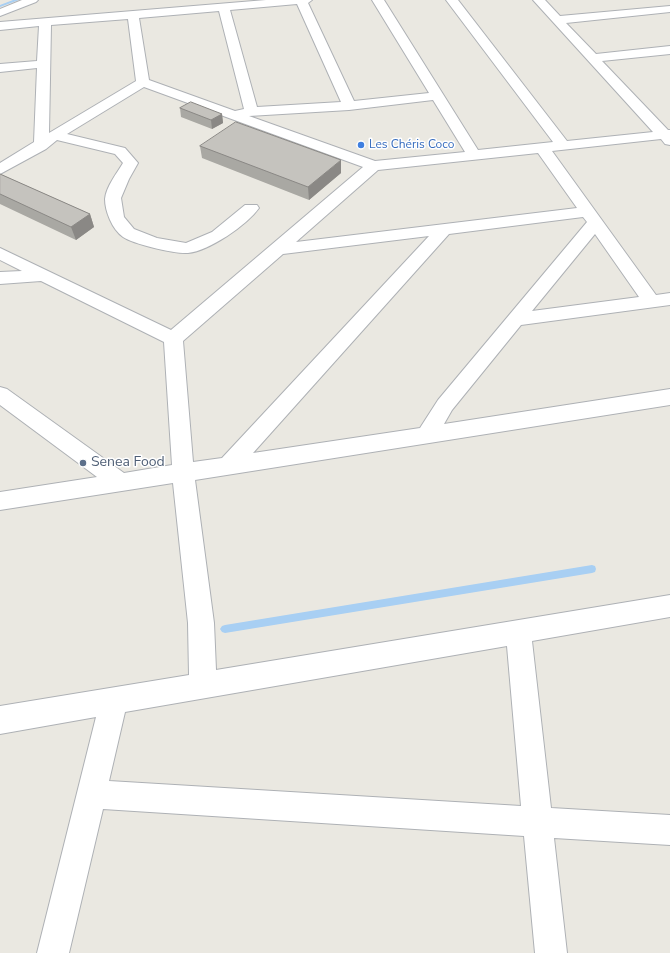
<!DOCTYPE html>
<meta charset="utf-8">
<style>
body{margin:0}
canvas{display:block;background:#eae8e1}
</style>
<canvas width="670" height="953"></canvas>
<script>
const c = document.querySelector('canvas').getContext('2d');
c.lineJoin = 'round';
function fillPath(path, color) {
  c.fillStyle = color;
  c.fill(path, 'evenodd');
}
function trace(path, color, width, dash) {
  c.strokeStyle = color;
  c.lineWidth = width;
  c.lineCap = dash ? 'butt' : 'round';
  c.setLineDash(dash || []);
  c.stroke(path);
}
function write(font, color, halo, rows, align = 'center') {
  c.font = font + ' "Nunito Sans",sans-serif';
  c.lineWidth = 3;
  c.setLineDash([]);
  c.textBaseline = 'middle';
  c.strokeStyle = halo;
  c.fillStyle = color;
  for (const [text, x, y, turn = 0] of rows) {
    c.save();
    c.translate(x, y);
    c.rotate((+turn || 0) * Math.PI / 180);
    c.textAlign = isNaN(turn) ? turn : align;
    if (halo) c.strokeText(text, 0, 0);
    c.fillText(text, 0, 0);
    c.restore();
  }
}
fillPath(new Path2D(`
 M13 0H19L0 7V5Z
 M592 565 595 566 596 569 595 572 592 573 225 633 222 632 220 629 222 626 225 625Z`), '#a8cff3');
const minor = new Path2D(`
 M22 0H38L36 2 0 16V9Z
 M266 0H312L308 3 354 101 429 93 372 0H384L478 150 553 142 446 0H458L567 141 653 132 533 0H545L560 16 670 6V12L566 23 596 54 670 46V54L602 61 668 130H670V145L665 144 661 139 552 151 656 295 670 293V305L521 325 452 410 444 424 670 389V405L195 480 214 623 216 670 670 595V617L532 641 551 808 670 815V845L554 838 567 953H535L524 836 103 809 69 953H37L96 717 0 734V706L189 675 188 623 173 483 0 510V492L97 477 0 405V387L7 389 124 473 172 465 164 342 41 281 0 284V272L22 271 0 260V248L171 330 363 167 144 87 67 134 125 148 138 163 129 179 121 198 124 217 134 229 157 238 186 243 212 232 245 205H257L259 208C247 225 209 251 188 253 175 254 133 244 123 237 112 229 105 211 105 199 106 187 117 173 123 163L115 154 57 140 46 149 0 174V163L34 142 37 68 0 72V64L37 61 39 26 0 30V22ZM297 4 341 102 257 107 230 10ZM219 11 244 109 235 111 149 80 139 18ZM128 19 136 81 49 133 51 25ZM433 100 465 152 375 161 249 116 349 110ZM538 153 577 208 296 242 378 170ZM583 217 587 222 438 400 420 428 253 453 449 234ZM595 234 639 297 532 311ZM429 236 222 458 193 462 183 341 283 254ZM507 646 521 806 109 781 125 712Z`);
trace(minor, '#aeb1b5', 2);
fillPath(minor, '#fff');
fillPath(new Path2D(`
 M180 108 222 114 223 123 212 129 181 117Z
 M200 146 341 173 309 200 202 158Z
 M0 174 90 214 94 227 76 240 0 204Z`), '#a9a8a3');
fillPath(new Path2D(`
 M222 114 223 123 212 129 211 120Z
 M341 160V173L309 200 308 187Z
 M90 214 94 227 76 240 71 227Z`), '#8a8885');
const building = new Path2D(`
 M191 102 222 114 211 120 180 108Z
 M236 122 341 160 308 187 200 146Z
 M0 174 90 214 71 227 0 194Z`);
fillPath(building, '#c5c3be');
trace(building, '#8a8885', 1);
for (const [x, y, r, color] of [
 [361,145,4,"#3f7fe0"],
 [83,463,4,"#5c6f8a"]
]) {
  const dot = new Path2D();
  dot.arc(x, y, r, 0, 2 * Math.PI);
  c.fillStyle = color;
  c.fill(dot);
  trace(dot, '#fff', 1.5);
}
write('12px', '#366cbe', '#fff', [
 ["Les Chéris Coco",369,145]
], 'left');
write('14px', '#4e5e75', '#fff', [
 ["Senea Food",91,463]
], 'left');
</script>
